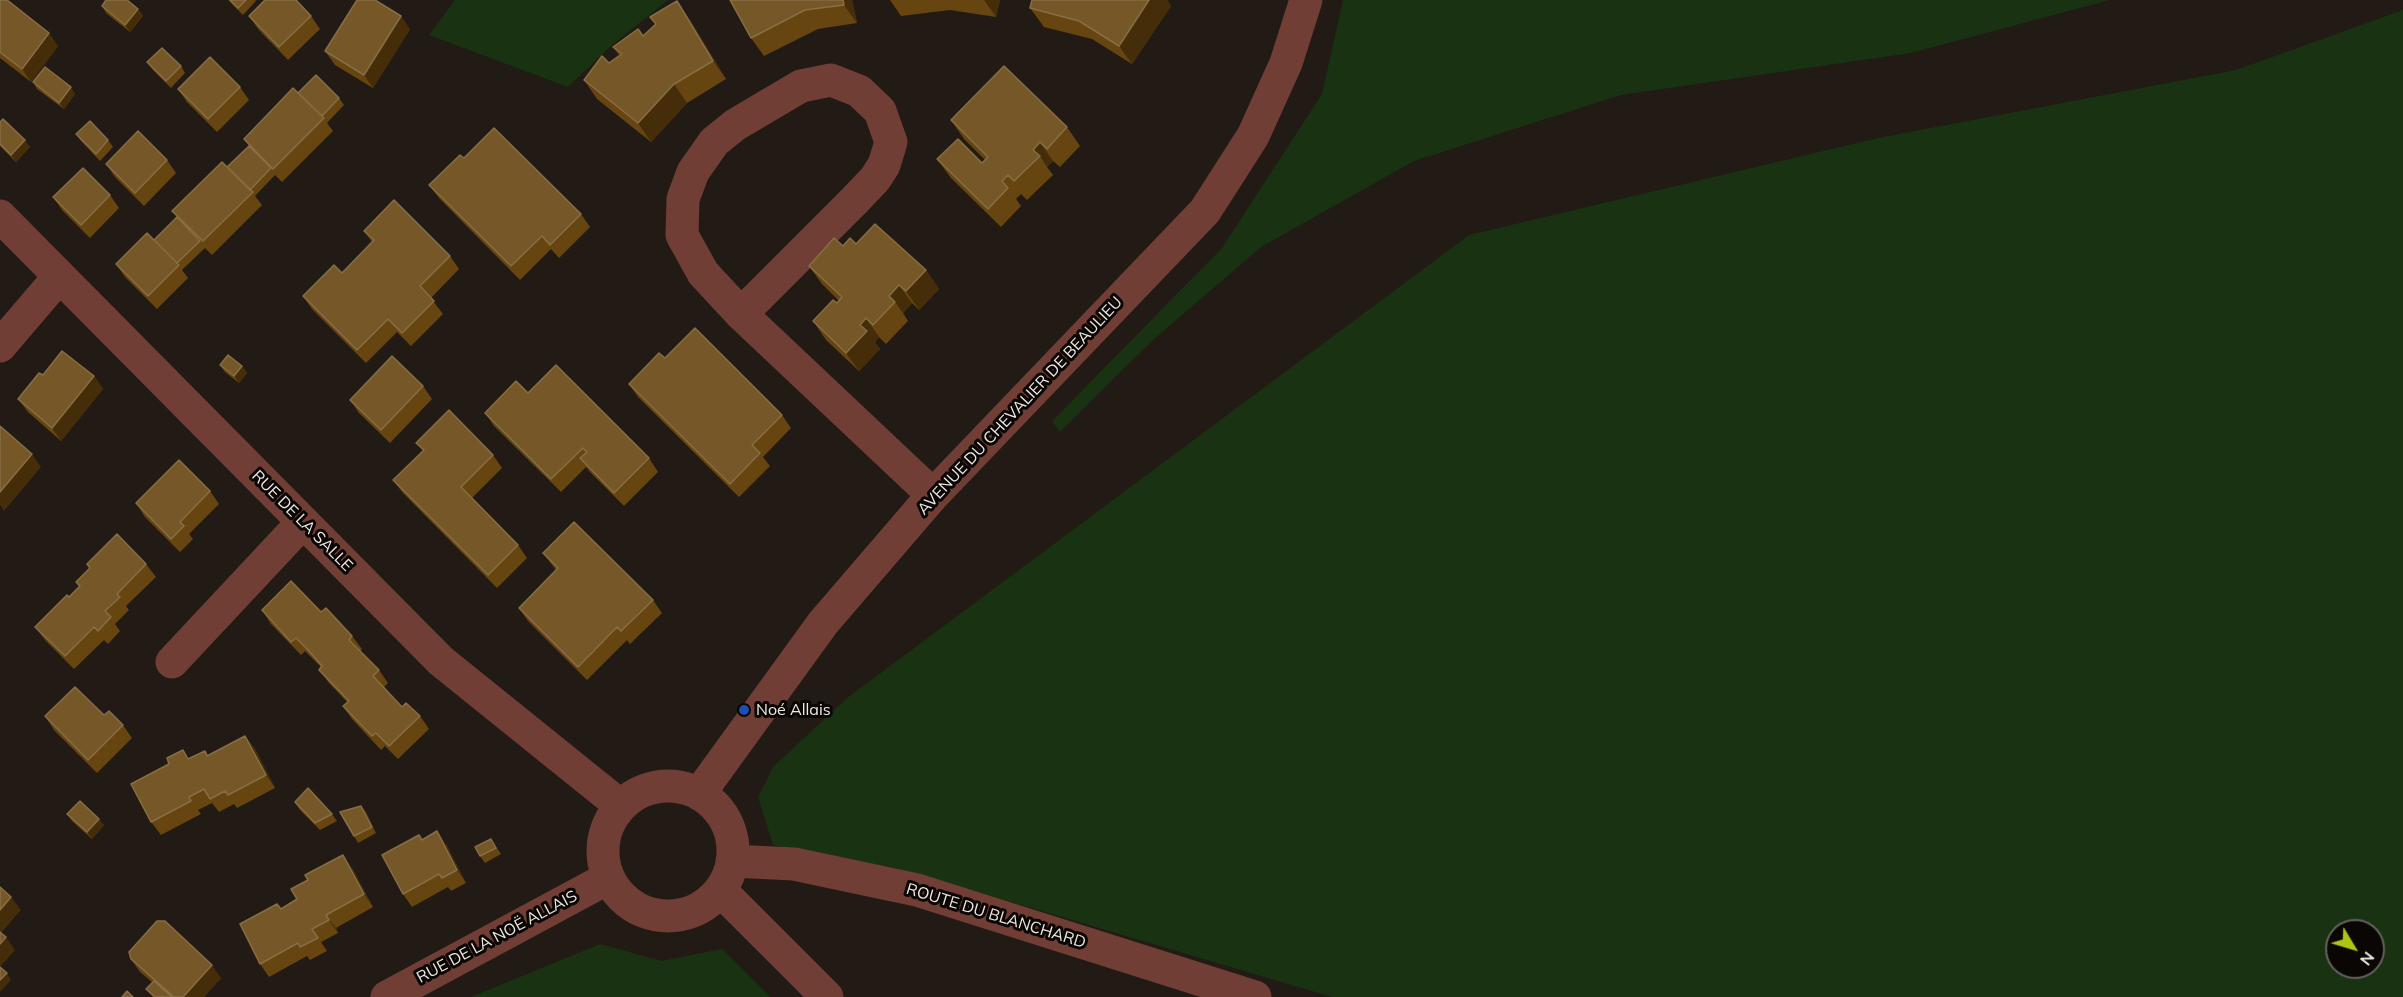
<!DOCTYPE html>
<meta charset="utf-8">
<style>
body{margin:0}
#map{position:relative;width:2403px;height:997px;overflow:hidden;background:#221a15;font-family:Mulish,sans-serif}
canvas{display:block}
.north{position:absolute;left:2325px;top:919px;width:60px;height:60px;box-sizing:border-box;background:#090604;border:2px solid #65605e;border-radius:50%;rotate:128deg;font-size:16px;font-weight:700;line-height:24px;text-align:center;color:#eee8e5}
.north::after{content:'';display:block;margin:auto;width:21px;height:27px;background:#acc612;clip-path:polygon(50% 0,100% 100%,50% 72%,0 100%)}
</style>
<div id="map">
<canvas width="2403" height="997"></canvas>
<div class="north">N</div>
</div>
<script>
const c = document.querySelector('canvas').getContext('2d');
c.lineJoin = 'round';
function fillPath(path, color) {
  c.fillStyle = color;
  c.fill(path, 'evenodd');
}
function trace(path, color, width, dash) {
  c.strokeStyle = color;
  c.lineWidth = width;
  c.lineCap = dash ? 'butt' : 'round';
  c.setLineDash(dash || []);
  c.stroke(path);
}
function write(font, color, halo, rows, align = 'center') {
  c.font = font + ' Mulish,sans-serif';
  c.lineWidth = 6;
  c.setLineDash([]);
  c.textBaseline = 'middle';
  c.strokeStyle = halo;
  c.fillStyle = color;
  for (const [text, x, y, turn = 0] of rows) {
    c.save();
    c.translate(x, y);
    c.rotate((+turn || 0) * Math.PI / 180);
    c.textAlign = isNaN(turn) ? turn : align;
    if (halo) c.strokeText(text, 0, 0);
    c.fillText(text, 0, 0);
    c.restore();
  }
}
fillPath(new Path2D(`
 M455 0H668L611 46 568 87 429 35Z
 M1343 0H2110L1911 53 1621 95 1414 161 1261 247 1153 340 1060 432 1052 421 1222 248 1322 94Z
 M2403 10V997H1332L903 870 773 845 758 797 774 766 847 698 1469 235 1878 138 2236 70ZM2337 931H2373V967H2337Z
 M600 944 662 961 722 949 770 997H471Z`), '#193211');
trace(new Path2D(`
 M0 216 441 661 621 806
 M741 314 853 202 875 179 884 165 891 142 880 111 859 91 831 80 801 86 735 125 714 142 693 172 683 199 682 235 703 273 741 314 933 495
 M0 346 59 277
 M172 662 303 522
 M603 851a65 65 0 1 1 130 0a65 65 0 1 1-130 0Z
 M699 794 823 623 933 495 1205 211 1253 136 1286 63 1306 0
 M732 861 794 864 917 890 1255 997
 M720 890 827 997
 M387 997 608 878`), '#703e35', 33);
fillPath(new Path2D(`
 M0 0 58 46 31 82 0 58Z
 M228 0H255L256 1 243 15Z
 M730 0H852L857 23 818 29 764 56 751 38Z
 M890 0H1000L996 17 950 10 901 16Z
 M1032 0H1167L1171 6 1132 64 1092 39 1044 27 1030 8Z
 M677 1 690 20 726 79 687 103 651 142 597 99 584 80 619 55 613 47 643 36 656 24Z
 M102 6 138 9 143 16 130 32 106 13Z
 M249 16H311L320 29 288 60 258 29Z
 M410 29 373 88 335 65 325 51Z
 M147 62 181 66 185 73 171 88 152 69Z
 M33 82 75 94 64 109 37 89Z
 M240 87 249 100 217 132 187 102 178 89Z
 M298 93 339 98 344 105 327 123 333 131 282 182 275 175 255 196 262 205 212 255 205 248 182 270 188 278 157 309 125 277 116 264 154 240 177 217 172 211 227 167 249 146 244 139Z
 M951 120 1067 127 1080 146 1060 167 1053 161 1047 167 1053 175 1027 200 1021 194 1016 199 1021 206 1001 227 951 178 937 159 982 163 985 160 964 139Z
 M0 122 30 147 16 162 0 146Z
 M76 134 108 140 113 147 100 161 81 141Z
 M464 158 581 214 590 227 559 258 551 249 520 280 439 198 429 185Z
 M167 160 176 173 144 206 115 177 106 164Z
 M110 195 119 208 90 238 62 210 53 197Z
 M364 231 450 256 459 269 431 298 443 314 411 346 397 332 366 363 312 309 303 296 342 273 372 242Z
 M856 244 926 270 939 289 919 310 912 303 903 313 908 321 886 344 879 337 875 342 880 349 859 371 826 340 813 321 839 301 822 284 809 266 843 246Z
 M665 358 782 415 791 428 763 457 770 466 739 497 638 397 629 384Z
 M220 365 242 366 247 373 239 383 225 372Z
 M43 375 94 376 103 389 61 441 28 412 18 399Z
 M423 386 432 399 390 443 359 413 350 400Z
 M528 393 649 458 658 472 624 506 590 472 586 467 561 492 494 426 485 413Z
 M416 443 493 455 502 468 472 498 518 545 527 558 497 588 403 493 393 480 423 451Z
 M210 491 219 504 189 534 193 539 180 552 145 517 136 503Z
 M543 553 653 600 662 613 630 644 627 640 587 680 528 621 519 608 556 570Z
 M146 564 156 577 126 606 129 610 115 624 120 631 108 644 104 640 74 669 45 640 35 627 69 597 79 587 76 582Z
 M262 610 321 612 352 636 362 649 360 651 379 670 388 683 384 687 402 707 420 716 429 729 398 759 385 746 381 750 352 719 343 706 347 702 329 683 319 670 321 667 305 651 301 655 271 624Z
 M45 716 123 725 132 738 97 773 54 730Z
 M245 736 255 749 275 788 237 808 234 804 219 812 212 803 198 810 201 814 161 835 151 822 169 764 183 750 189 759 205 751 208 755Z
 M295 802 332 814 337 821 320 830 299 809Z
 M361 806 366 812 376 833 358 843 354 836Z
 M67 814 104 825 92 839 72 821Z
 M491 839 501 854 485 863 480 856Z
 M422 840 446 844 466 883 451 891 448 887 412 907 403 894Z
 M352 868 373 907 336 928 338 933 321 942 327 951 310 960 307 956 269 977 260 964 281 909Z
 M131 959 221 978 204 997H153L146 989 152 982 140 972Z`), '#664511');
fillPath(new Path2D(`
 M843 0H852L857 23 844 5Z
 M984 0H1000L996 17Z
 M1149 0H1167L1171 6 1132 64 1119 46Z
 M677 1 690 20 726 79 713 61Z
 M138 9 143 16 130 32 125 25Z
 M401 16 410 29 373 88 364 75Z
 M49 33 58 46 31 82 22 69Z
 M674 84 687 103 651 142 638 123Z
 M71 87 75 94 64 109 59 103Z
 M25 140 30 147 16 162 11 155Z
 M1040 142 1053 161 1047 167 1040 156 1033 150Z
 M926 270 939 289 919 310 906 291Z
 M899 285 912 303 903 313 895 302 889 296Z
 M866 318 879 337 875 342 880 349 859 371 846 353 860 325Z
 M242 366 247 373 239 383 234 376Z
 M94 376 103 389 61 441 52 428Z
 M32 454 41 467 4 511 0 505V492Z
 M245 736 255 749 275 788 266 775Z
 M361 806 366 812 376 833 372 827Z
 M99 819 104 825 92 839 87 832Z
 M437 831 446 844 466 883 457 870Z
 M343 855 352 868 373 907 364 894Z
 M11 897 21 910 0 934V910Z
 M326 915 336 928 338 933 329 920Z
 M6 937 15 950 0 967V944Z
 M212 965 221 978 204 997H183Z
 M7 973 11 980 0 992V980Z`), '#452d09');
const building = new Path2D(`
 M0 0H7L49 33 22 69 0 52Z
 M106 0H127L138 9 125 25 102 6Z
 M230 0H246L238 8Z
 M265 0H296L311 16 279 47 249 16Z
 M357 0H375L401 16 364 75 325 51Z
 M730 0H843L844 5 805 10 751 38Z
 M1032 0H1149L1119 46 1079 21 1030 8Z
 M677 1 713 61 674 84 638 123 584 80 602 56 609 63 622 54 613 47 638 29 643 36 656 24 650 17Z
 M162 48 181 66 166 81 147 62Z
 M210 57 240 87 208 119 178 89Z
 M1004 66 1067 127 1047 149 1040 142 1033 150 1040 156 1014 181 1008 175 1002 181 1008 188 988 209 937 159 958 139 982 163 988 157 951 120Z
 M45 67 71 87 59 103 33 82Z
 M316 75 339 98 322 116 298 93Z
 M293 88 324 118 273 169 244 139Z
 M3 119 25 140 11 155 0 144V122Z
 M90 121 108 140 96 154 76 134Z
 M494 128 581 214 550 245 542 236 511 266 429 185 460 155 464 158Z
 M138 131 167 160 135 193 106 164Z
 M249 146 271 168 250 190 227 167Z
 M222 162 253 192 203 241 172 211Z
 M83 168 110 195 81 225 53 197Z
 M394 200 450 256 420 286 434 301 402 333 388 319 357 350 303 296 334 265 342 273 374 240 364 231Z
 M177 217 200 241 177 263 154 240Z
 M875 224 926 270 906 291 899 285 889 296 895 302 873 325 866 318 860 325 867 331 846 353 813 321 833 300 837 303 842 297 809 266 834 238 843 246 850 238 856 244Z
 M147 233 179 265 148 296 116 264Z
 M695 328 782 415 752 445 760 453 730 484 629 384 659 353 665 358Z
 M62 351 94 376 52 428 18 399 39 373 43 375Z
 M228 355 242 366 234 376 220 365Z
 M392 356 423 386 381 430 350 400Z
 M556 365 649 458 614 493 580 458 587 452 583 448 551 479 485 413 516 381 528 393Z
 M449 410 493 455 461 487 518 545 488 575 393 480 424 450 416 443Z
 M0 426 32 454 0 492Z
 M179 460 210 491 180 522 184 526 171 539 136 503Z
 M574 522 653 600 621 631 617 627 578 667 519 608 558 568 543 553Z
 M117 534 146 564 117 594 120 597 105 611 111 617 98 631 94 627 65 656 35 627 67 595 69 597 80 586 76 582 90 568 87 564Z
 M291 581 321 612 326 608 352 636 349 640 379 670 373 676 402 707 406 703 420 716 389 746 376 733 372 736 343 706 349 701 319 670 322 666 309 651 296 638 291 642 262 610Z
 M75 687 104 715 109 711 123 725 88 760 45 716Z
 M245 736 266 775 228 795 225 791 210 799 204 789 189 797 191 801 151 822 131 784 169 764 167 758 183 750 188 759 205 751 207 756Z
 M308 788 332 814 315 823 295 802Z
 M80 801 99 819 87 832 67 814Z
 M361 806 372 827 354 836 340 812Z
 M437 831 457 870 442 878 439 874 403 894 382 855 419 835 422 840Z
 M491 839 496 848 480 856 475 847Z
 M343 855 364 894 326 915 329 920 312 929 318 938 300 947 298 943 260 964 240 924 277 904 281 909 297 899 291 889 308 880 305 875Z
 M0 887 11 897 0 910Z
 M157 921H165L212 965 183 997H174L131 959 129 952Z
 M0 932 6 937 0 944Z
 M0 967 7 973 0 980Z
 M154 981 172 997H155L146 989Z
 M127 991 133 997H122Z`);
fillPath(building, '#755728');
trace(building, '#886e45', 1.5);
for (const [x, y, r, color] of [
 [744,710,6,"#1a4fb4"]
]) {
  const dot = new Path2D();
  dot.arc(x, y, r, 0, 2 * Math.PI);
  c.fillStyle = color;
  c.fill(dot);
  trace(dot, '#090604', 2);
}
write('16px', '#eee8e5', '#090604', [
 ["AVENUE DU CHEVALIER DE BEAULIEU",1020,406,-47],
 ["RUE DE LA SALLE",302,521,45],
 ["ROUTE DU BLANCHARD",996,916,17],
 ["RUE DE LA NOË ALLAIS",497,937,-28]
]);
write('16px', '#eee8e5', '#090604', [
 ["Noé Allais",756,710]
], 'left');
</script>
